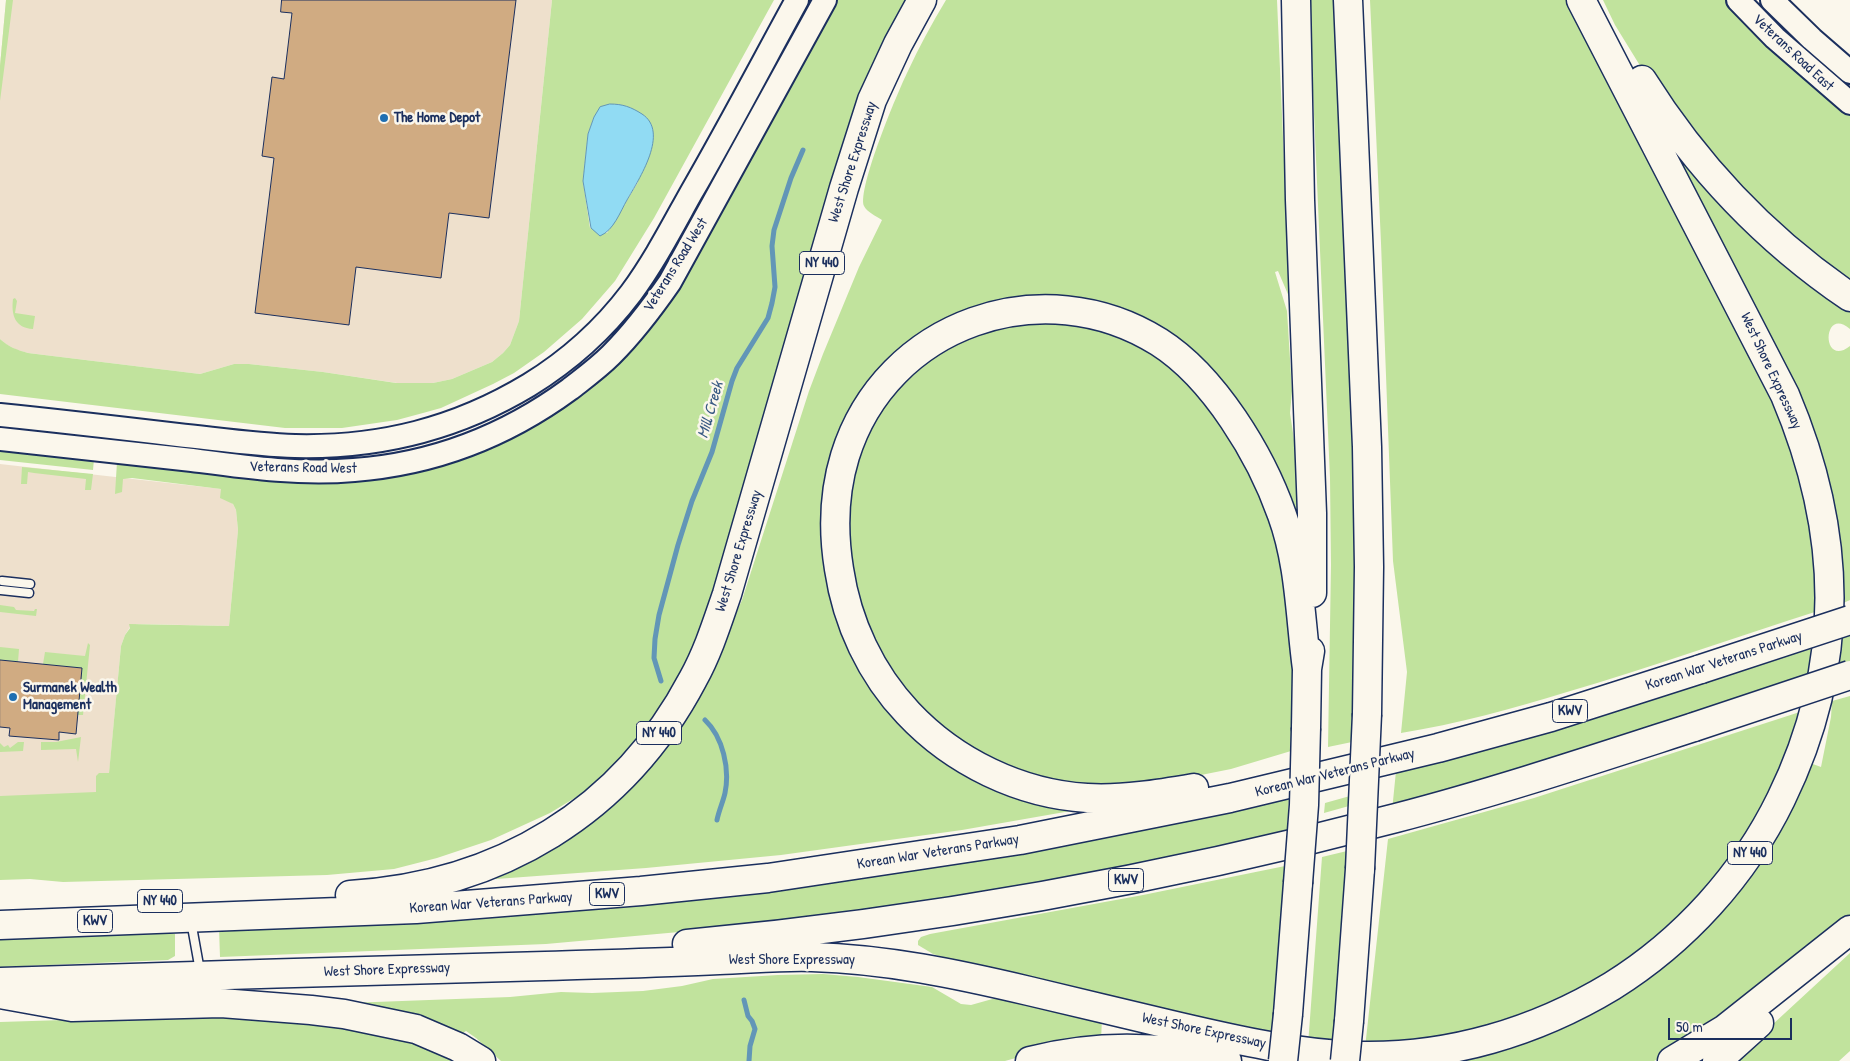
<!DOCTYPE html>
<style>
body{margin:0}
#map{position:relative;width:1850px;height:1061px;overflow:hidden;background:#fbf7ec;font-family:"Patrick Hand",sans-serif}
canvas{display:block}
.scale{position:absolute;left:1668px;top:1018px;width:124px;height:22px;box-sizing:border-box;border:2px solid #1b2f5e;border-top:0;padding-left:6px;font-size:15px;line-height:18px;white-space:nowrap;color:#1b2f5e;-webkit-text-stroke:4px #fbf7ec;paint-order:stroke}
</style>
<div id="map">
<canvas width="1850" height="1061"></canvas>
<div class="scale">50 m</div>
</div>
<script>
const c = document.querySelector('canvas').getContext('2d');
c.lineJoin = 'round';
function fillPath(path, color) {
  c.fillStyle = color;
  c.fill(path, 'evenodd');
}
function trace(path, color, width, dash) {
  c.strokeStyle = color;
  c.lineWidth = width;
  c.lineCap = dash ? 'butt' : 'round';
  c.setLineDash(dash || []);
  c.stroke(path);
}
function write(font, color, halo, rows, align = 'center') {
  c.font = font + ' "Patrick Hand",sans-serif';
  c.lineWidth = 5;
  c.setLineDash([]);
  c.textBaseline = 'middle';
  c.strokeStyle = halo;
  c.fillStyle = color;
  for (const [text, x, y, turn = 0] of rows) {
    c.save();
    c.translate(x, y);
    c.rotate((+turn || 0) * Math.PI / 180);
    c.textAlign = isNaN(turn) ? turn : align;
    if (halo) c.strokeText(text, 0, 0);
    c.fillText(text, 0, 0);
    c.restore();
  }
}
fillPath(new Path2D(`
 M6 0H552L519 321 510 345 503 353 492 362 452 379 433 383H397L323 372 249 364H234L200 374 28 353 17 350 7 345 0 339V66Z
 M0 464 222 489 228 500 233 504 236 510 238 530 229 626 138 624 130 627 125 635 121 646 107 796 0 799Z`), '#eee0cc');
fillPath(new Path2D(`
 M6 0H13L0 101V66Z
 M552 0H774L654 218 615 281 582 319 544 352 514 373 493 384 441 408 423 413 397 420 342 428H285L0 394V339C9 347 17 350 28 353L200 374 234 364H249L323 372 396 383H433L452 379 492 362 503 353 510 345 519 321ZM594 117 638 182 607 233 590 228 583 181 588 134Z
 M837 0H912L716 590 685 673 634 747 597 784 573 799 550 813 491 840 437 858 394 869 327 875 63 882 30 879 0 880V796L96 792V776L99 773H109L121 646 125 635 130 628 129 624 229 626 238 530 236 510 233 504 220 498 221 489 132 478 123 479 122 492 115 494 117 462 332 482 389 478 439 466 480 452 527 430 566 405 705 240Z
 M946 0H1277L1290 299 1278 271 1275 272 1287 311 1292 391 1290 413 1296 453 1298 523 1217 385 1069 302 894 362 826 531 898 715 1082 809 962 830 781 855 646 868 496 879 494 878 495 876 646 770 673 741 693 710 742 600 809 391 823 354 859 267 882 220C876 216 867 212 864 206 857 189 898 91 908 71 919 47 932 23 946 0Z
 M1309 0H1334C1343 247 1361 495 1352 742L1328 747 1331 565 1330 478Z
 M1370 0H1571L1747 339 1808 485 1821 610C1736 637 1652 667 1567 692 1512 709 1457 724 1401 733L1407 672 1393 561 1381 243Z
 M1603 0H1727L1850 113V288L1741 196 1655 90 1615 25Z
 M1667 141 1850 307V329C1822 305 1821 369 1850 346V600L1841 604 1837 530Z
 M15 298 17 301 15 313 35 316 33 329C15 328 11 315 13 299Z
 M1061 321 1097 327 1161 357 1186 379 1214 412 1243 456 1278 537 1293 608 1294 689 1291 751 1231 769 1196 776 1091 788 1029 775 973 750 925 714 905 692 885 663 868 629 856 596 847 526 853 471 878 413 911 373 936 353 1000 325Z
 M0 449 94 459 93 470 0 460Z
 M22 467 93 474 91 490H85L86 479 34 473 28 472 27 484H21Z
 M0 605 14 607 16 610 34 611 35 609H37L36 616 0 612Z
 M1850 635V662L1836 666 1838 639Z
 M88 643 90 645 83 715H77L82 668 43 664 45 652 85 656Z
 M1818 646 1814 674 1392 811 1396 771 1612 710Z
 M0 647 19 649 18 662 0 660Z
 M1850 696V915L1807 952 1682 1047 1654 1061H1448L1633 986 1810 763 1821 767 1831 717 1832 701Z
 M1806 710 1770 803 1710 892 1639 956 1556 1006 1467 1036 1365 1048 1388 839 1534 798Z
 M81 737 78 762 76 749 41 750V742H56Z
 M18 742H24L23 751 0 752V743L4 747 8 745 10 748Z
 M1350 796 1349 806 1324 813 1325 803Z
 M1289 798 1287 830 1219 848 1013 890 779 923 546 944 220 957 219 928 564 908Z
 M1347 851 1342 944 1333 1045H1308L1322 857Z
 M1285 866 1281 937 1272 1036 972 967 933 954 918 945V941L921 937 930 934 1143 895Z
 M162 932 175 934V956L168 960 0 967V939Z
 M1850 953V1051L1839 1061H1733Z
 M823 974 858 977 932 987 961 1004 971 1005 1003 996 1102 1018 1101 1041 1044 1050 1005 1061H501L476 1038 466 1031 457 1037 348 1003 510 997 561 992 592 993 643 991 682 986 713 979 778 975Z
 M245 1016 332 1025 412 1040 460 1061H0V1022L128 1018Z`), '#c1e39d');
const water = new Path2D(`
 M610 104C623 104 631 107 642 114 670 132 639 179 627 200 620 212 614 230 600 236L591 228 583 181 588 134 594 117 600 107Z`);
fillPath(water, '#91dbf3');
trace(water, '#6296b7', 1);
trace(new Path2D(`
 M661 681 654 658 655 639 659 615 678 545 692 501 712 452 732 381 737 368 768 318 772 303 775 287 772 246 774 230 791 178 803 150
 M705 720C723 737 730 769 725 793 723 802 719 810 717 820
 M744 1000 748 1016 752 1021 755 1029 750 1046 749 1061`), '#6296b7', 5);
const building = new Path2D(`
 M282 0H516L489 218 449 213 441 278 356 267 349 325 255 313 274 158 262 156 272 77 284 79 292 13 281 12Z
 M0 660 82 668 76 734 59 732V740L9 736 10 728 0 727Z`);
fillPath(building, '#d0ab82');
trace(building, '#1b2f5e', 1);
const lane = new Path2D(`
 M2 581 30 584
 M1 590 29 593
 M191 921 200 971`);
const secondary = new Path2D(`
 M1738 0 1775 38 1850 103
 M1772 0 1812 39 1850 72
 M0 415C59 421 119 428 178 435 217 439 256 445 295 446 380 448 456 429 529 385 568 361 603 330 631 293 654 262 672 227 691 193 728 129 762 64 797 0
 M0 439C64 446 128 453 192 460 245 467 300 475 354 470 433 464 506 436 570 389 584 378 598 368 611 355 633 333 652 308 670 282L825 0`);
const highway = new Path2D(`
 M1296 0 1300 200 1312 513V593
 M1348 0 1367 447 1369 567 1367 714
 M1642 80C1696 166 1766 240 1850 297
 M1306 728 1307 669 1310 651
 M1194 788C1159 794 1123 800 1087 798 1020 794 954 762 908 713 871 674 847 623 839 569 833 532 834 492 845 456 886 323 1043 269 1159 342 1214 377 1261 455 1282 515 1300 564 1300 617 1307 669
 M350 895C499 886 623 812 693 679 708 652 717 623 727 594L844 188 872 100 898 44 922 0
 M0 925 416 909 641 891 768 878 1020 840 1230 798 1438 748 1551 717 1701 669
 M687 944C926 922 1164 879 1396 818 1496 792 1595 759 1694 727
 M0 982C182 976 363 971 545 966 603 964 661 963 719 960 750 959 781 956 812 957 886 959 957 974 1029 991 1078 1003 1127 1014 1176 1026 1236 1040 1297 1054 1359 1056 1449 1058 1536 1032 1612 986 1684 941 1744 875 1781 799 1847 664 1843 532 1785 395L1581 0
 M0 994 72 1007 221 1003 311 1010 344 1014 416 1029 458 1047 481 1061
 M1288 1014 1298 883
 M1349 1021 1360 869
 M1030 1061C1096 1044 1161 1045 1227 1061
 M1672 1061 1725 1029 1850 930
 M1717 1061 1759 1023`);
trace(lane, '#1b2f5e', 11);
trace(secondary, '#1b2f5e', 26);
trace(highway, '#1b2f5e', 31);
trace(lane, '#fbf7ec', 8);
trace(secondary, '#fbf7ec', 22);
trace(highway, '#fbf7ec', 28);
const highwayBridge = new Path2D(`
 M1701 669 1850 620
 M1694 727 1850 675
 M1360 869 1367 714
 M1298 883 1304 805 1306 728
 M1283 1061 1288 1014
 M1345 1061 1349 1021`);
trace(highwayBridge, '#1b2f5e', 31, []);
trace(highwayBridge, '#fbf7ec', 28);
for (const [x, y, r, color] of [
 [384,118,5,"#1f6fb2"],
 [13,697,5,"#1f6fb2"]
]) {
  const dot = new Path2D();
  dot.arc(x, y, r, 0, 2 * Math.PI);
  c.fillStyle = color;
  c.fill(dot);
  trace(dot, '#fbf7ec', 2);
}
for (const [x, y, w] of [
 [822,263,45],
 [1570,711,35],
 [659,733,45],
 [1750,853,45],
 [1126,880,35],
 [607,894,35],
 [160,901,45],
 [95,921,35]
]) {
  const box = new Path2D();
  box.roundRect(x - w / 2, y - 11.5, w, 23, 4);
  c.fillStyle = '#fbf7ec';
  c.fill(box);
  trace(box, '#1b2f5e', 1);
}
write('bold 14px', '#1b2f5e', null, [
 ["NY 440",822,263],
 ["KWV",1570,711],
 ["NY 440",659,733],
 ["NY 440",1750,853],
 ["KWV",1126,880],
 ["KWV",607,894],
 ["NY 440",160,901],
 ["KWV",95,921]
]);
write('15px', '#1b2f5e', '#fbf7ec', [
 ["Veterans Road East",1793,53,43],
 ["West Shore Expressway",853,162,-72],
 ["Veterans Road West",676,265,-58],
 ["West Shore Expressway",1771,371,65],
 ["Veterans Road West",303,468,1],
 ["West Shore Expressway",739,551,-73],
 ["Korean War Veterans Parkway",1724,661,-18],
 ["Korean War Veterans Parkway",1335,773,-14],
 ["Korean War Veterans Parkway",938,852,-9],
 ["Korean War Veterans Parkway",491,903,-4],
 ["West Shore Expressway",792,960],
 ["West Shore Expressway",387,970,-2],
 ["West Shore Expressway",1204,1031,12]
]);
write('bold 15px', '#1b2f5e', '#fbf7ec', [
 ["The Home Depot",394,118],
 ["Surmanek Wealth",23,688],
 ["Management",23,705]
], 'left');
write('italic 16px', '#385a83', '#fbf7ec', [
 ["Mill Creek",711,410,-74]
]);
</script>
